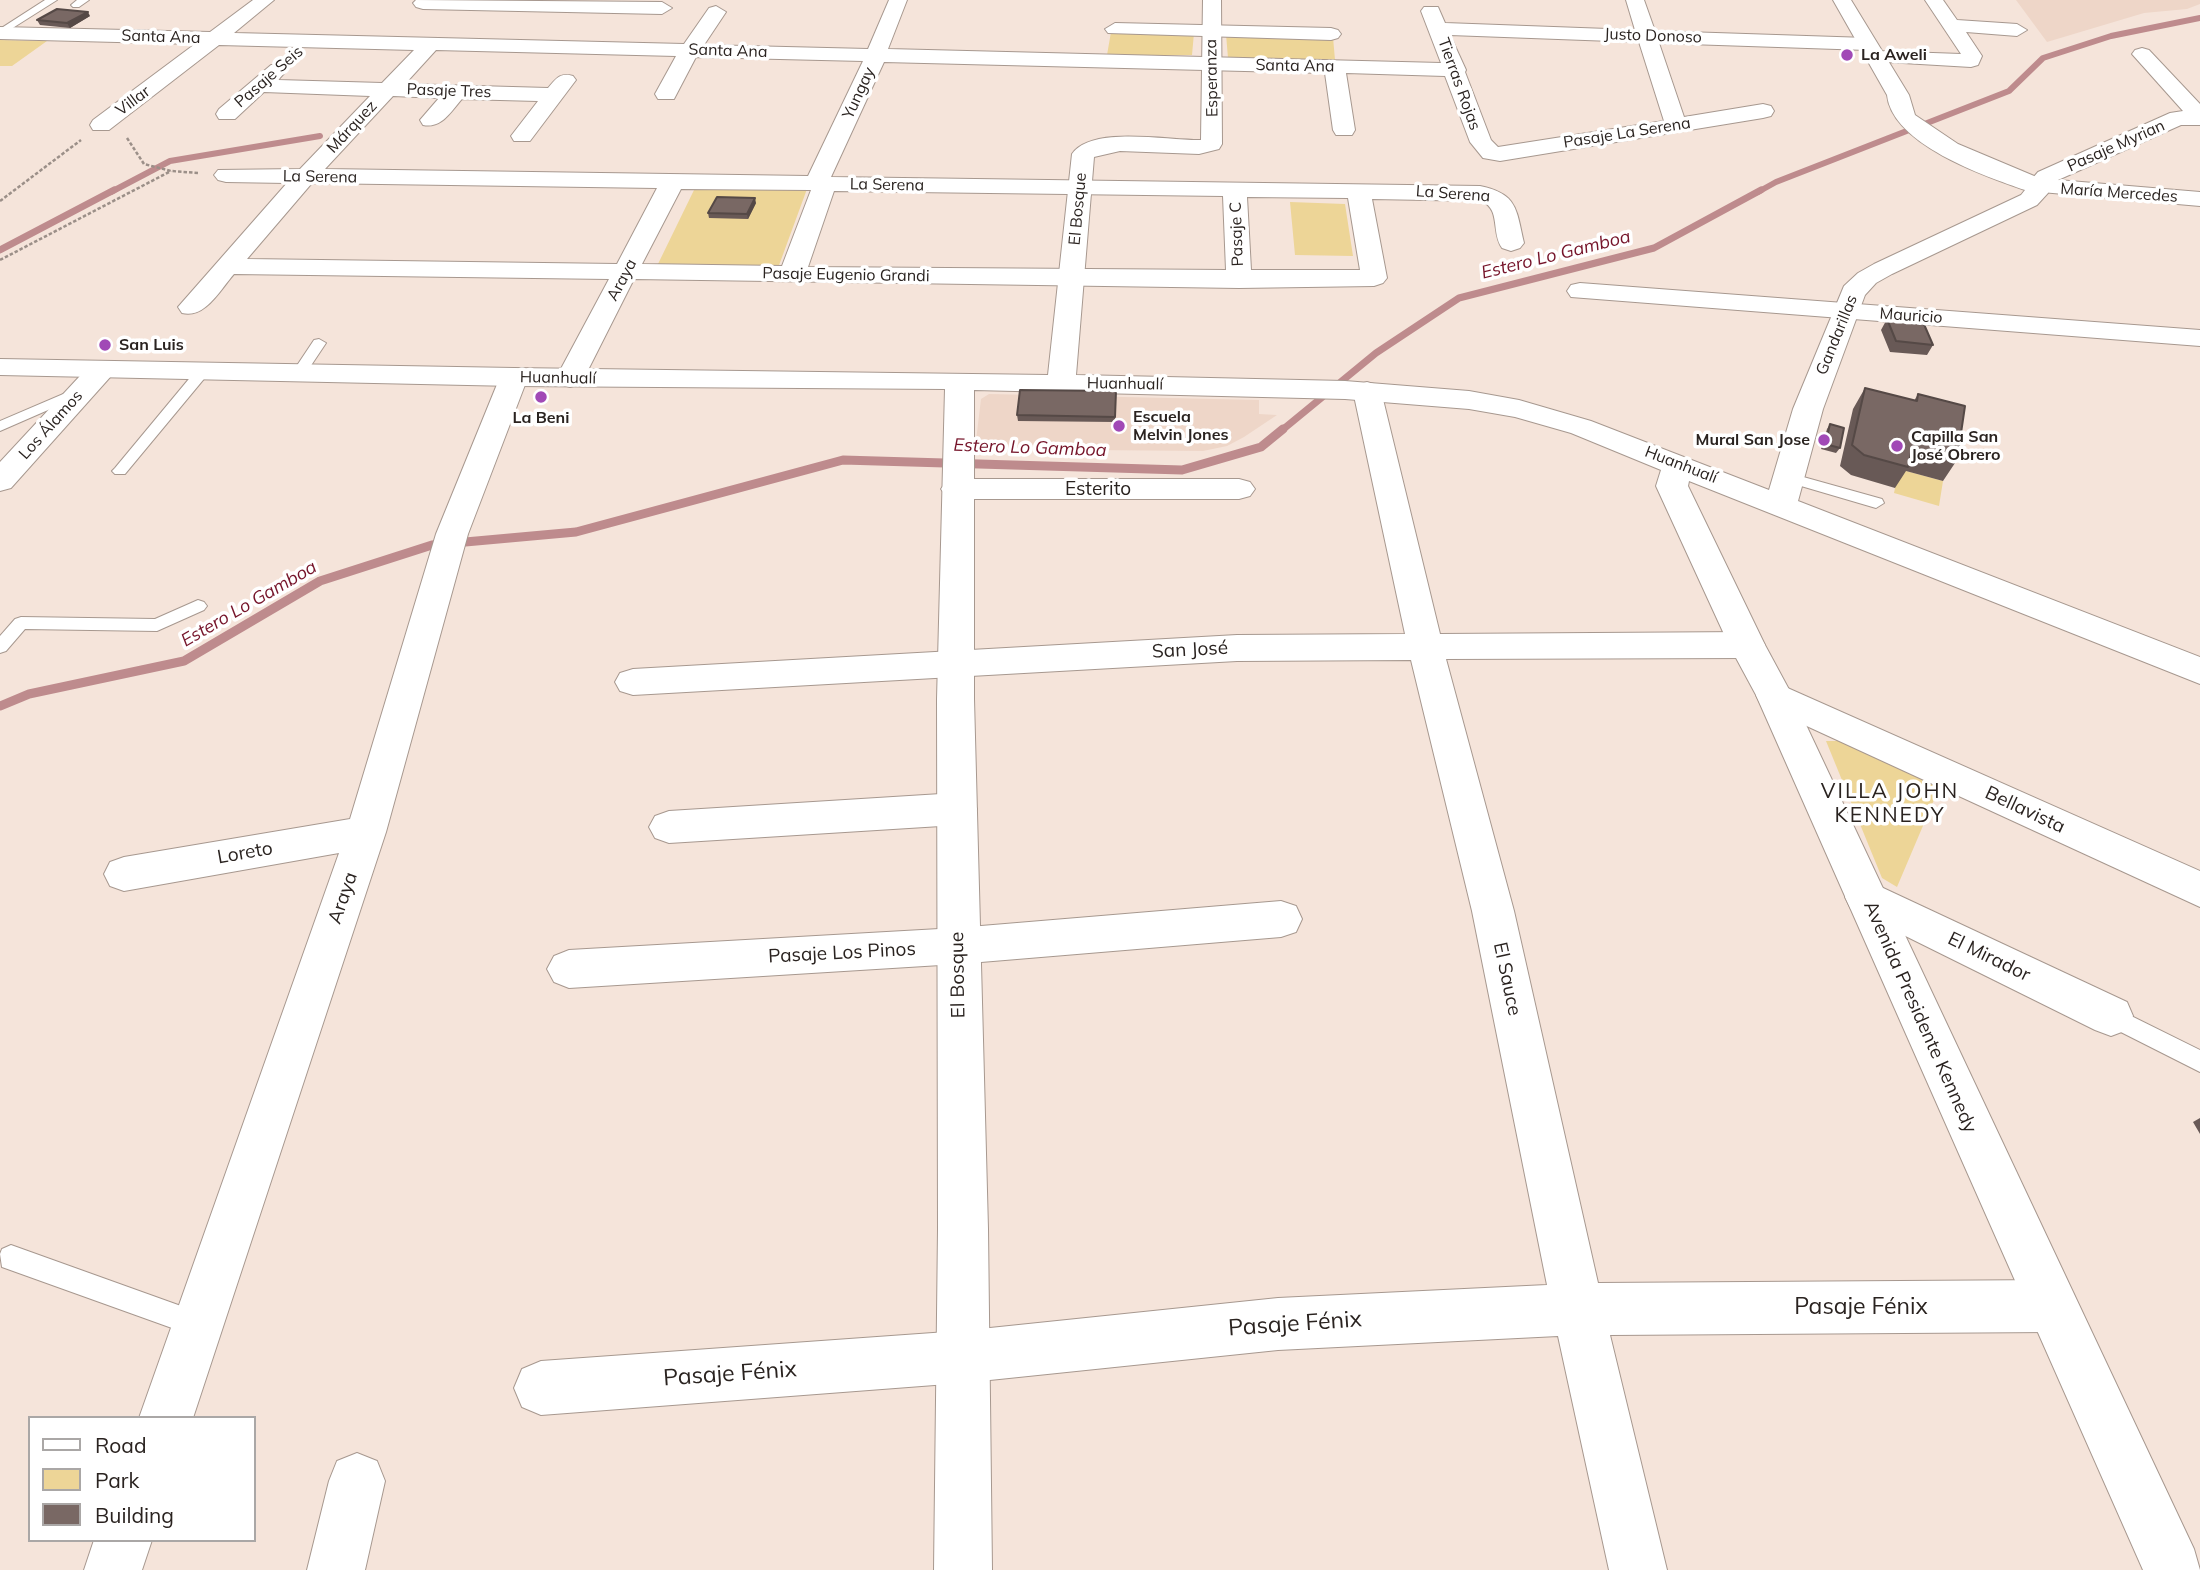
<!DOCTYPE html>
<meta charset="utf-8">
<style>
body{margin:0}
#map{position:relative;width:2200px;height:1570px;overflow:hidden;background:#f5e4da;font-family:Mulish,sans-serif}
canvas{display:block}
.legend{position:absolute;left:28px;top:1416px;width:228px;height:126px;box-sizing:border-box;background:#fff;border:2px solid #aaa7a6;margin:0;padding:9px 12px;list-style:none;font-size:21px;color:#2a2320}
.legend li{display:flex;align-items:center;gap:14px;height:35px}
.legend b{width:35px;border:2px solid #aaa7a6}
</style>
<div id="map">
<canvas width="2200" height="1570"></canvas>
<ul class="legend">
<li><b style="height:9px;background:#fff"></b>Road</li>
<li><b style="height:19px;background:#edd597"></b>Park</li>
<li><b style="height:19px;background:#796864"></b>Building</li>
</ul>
</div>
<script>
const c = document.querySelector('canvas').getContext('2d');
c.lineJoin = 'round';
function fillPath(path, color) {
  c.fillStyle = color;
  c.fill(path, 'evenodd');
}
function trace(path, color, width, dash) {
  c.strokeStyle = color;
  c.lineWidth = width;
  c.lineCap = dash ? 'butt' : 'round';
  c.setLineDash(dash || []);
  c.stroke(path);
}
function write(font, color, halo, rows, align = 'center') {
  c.font = font + ' Mulish,sans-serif';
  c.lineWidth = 7;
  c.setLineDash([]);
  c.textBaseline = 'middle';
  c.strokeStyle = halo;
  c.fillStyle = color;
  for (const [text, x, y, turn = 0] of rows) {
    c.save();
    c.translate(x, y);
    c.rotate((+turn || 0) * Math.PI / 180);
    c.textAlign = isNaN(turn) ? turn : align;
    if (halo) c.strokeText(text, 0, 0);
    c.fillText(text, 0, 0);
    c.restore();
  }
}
fillPath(new Path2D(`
 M2016 0H2200V4L2187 9 2144 13 2047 42Z
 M989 394 1259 400V414L1277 415 1244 437 1227 446 1203 451 975 449 981 399Z`), '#eed6c8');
fillPath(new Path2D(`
 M1111 32 1194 33 1192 55H1107Z
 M1226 34 1333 37 1335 60 1228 58Z
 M0 40 47 41 12 66H0Z
 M695 188 807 189 778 268 657 266Z
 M1290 202 1345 204 1353 256 1295 255Z
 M1899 469 1943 481 1939 506 1894 493Z
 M1826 741H1851L1942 781 1897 887 1882 878Z`), '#edd597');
trace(new Path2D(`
 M111 192 170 161 320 136
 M1758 192 1776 182 2009 91 2043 58 2111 36 2200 18`), '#be8b8d', 6);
trace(new Path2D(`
 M0 250 114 190
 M1281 431 1376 353 1459 298 1654 248 1761 190`), '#be8b8d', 7);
trace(new Path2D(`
 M0 706 29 694 184 661 320 581 432 545 576 532 843 460 1182 470 1261 447 1283 429`), '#be8b8d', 9);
const service = new Path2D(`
 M45 0H57L0 36V29Z
 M77 0H89L79 7H73L71 5Z
 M319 339 326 343 304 376 299 377 294 376 292 373 314 340Z
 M203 367 208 368V374L125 474H115L112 471 115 468 198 368Z
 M82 386 87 387V393L0 431V421Z
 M1789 473 1882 499 1884 503 1876 508 1784 481 1781 478 1784 475Z
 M198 600 204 602 207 606 204 610 157 631 25 629 6 651 0 653V636L15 619 21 617 155 619Z
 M2111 1006 2200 1050V1072L2103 1023 2100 1016 2103 1009Z
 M11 1245 206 1315 210 1324 206 1333 197 1337 2 1267 0 1254 2 1249Z`);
const minor = new Path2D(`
 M253 0H274L234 33 684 44 709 8 716 6 726 12 704 45 868 49 889 0H907L888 49 1441 63 1421 11 1424 7H1438L1445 23 1635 30 1626 0H1644L1655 31 1867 38 1874 40 1877 44 1874 48 1867 50 1659 43 1684 117 1763 104 1771 106 1774 111 1771 116 1763 118 1500 161 1483 158 1470 142 1445 76 1346 73 1355 130 1352 135H1336L1333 130 1325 73 884 62 831 177 1480 186C1518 194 1516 209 1524 243L1520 248 1511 251 1502 248C1491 233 1501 210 1482 201L1372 199 1387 278 1383 283 1374 286 1239 288 634 279 584 378 580 384 570 387 560 384 556 378 609 279 234 274C220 290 205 319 182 313L178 307 287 183 226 182 218 180 214 175 218 170 300 169 370 96 264 92 235 119H219L216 114 219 109 271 65H285L288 69 278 80 382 83 414 50 219 45 109 130H93L90 125 93 120 195 44 0 39V27L210 32ZM1450 35 1639 42 1664 121 1498 147 1491 140 1465 72 1466 70ZM436 50 676 56 655 94 658 99H674L696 57 863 61 808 176 325 169 393 96 439 98 420 120 423 125C442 129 451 111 462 99L538 101 511 136 514 141H530L576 80 573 76C560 72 556 79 548 88L405 84ZM312 183 657 188 617 264 247 259ZM681 189 811 190 782 266 642 264ZM834 191 1223 196 1226 270 808 267ZM1247 197 1348 198 1360 270H1251Z
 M416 0 662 2 672 8 662 14 423 9 416 7 413 3Z
 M1925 0H1943L1957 20 2017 24 2027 30 2017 36 1966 32 1982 56 1978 65 1971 67 1869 61 1866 57 1869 53 1876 51 1961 54Z
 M1115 23 1331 28 1338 30 1341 34 1338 38 1331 40 1108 33 1105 29Z
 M2142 48 2149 50 2200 104V125H2181L2058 180 2200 192V206L2030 191 2026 186 2038 172 2170 113 2183 111 2132 54 2135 50Z
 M1580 283 2200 330V346L1571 297 1567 291 1571 285Z
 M102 361 112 363 116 369 112 375 11 488 0 491V462L92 363Z
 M514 368 524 371 528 377 468 534 386 832 193 1418H139L339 853 124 891 110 886 104 874 110 862 124 857 350 819 436 534 500 377 504 371Z
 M1367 382 1377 385 1381 391 1440 634 1747 632 1759 636 1765 645 1759 654 1747 658 1446 659 1514 911 1598 1283 2051 1280 2069 1288 2077 1306 2069 1324 2051 1332 1610 1335 1667 1570H1609L1558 1336 1278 1350 961 1383 541 1415 522 1407 514 1388 522 1369 541 1361 961 1331 1278 1298 1547 1285 1472 911 1411 660 1237 661 633 695 620 691 615 682 620 673 633 669 1237 635 1405 634 1353 391 1357 385Z
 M957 479H1239L1250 482 1255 489 1250 496 1239 499H957L946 496 941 489 946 482Z
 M1774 682 2200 871V907L1761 705 1756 695 1761 685Z
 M957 793 971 798 977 809 971 820 957 825 669 843 655 838 649 827 655 816 669 811Z
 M1866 880 2127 1002 2133 1016 2127 1030 2111 1036 2095 1030 1851 909 1845 897 1851 885Z
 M1281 901 1296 906 1302 919 1296 932 1281 937 957 964 569 988 554 982 547 969 554 956 569 950 957 928Z
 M357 1453 377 1461 385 1481 365 1570H307L329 1481 337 1461Z
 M94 1540H152L142 1570H84Z`);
const tertiary = new Path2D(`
 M1203 0H1221L1222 144 1219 149 1199 154 1120 151 1094 157 1076 375 1345 381 1469 391 1519 400 1591 421 1769 490 1793 409 1844 286 1858 273 1874 264 2021 195 2025 190C1984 176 1892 144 1887 95L1833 0H1851L1909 95 1915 115 1958 144 2046 181 2050 186 2048 193 2037 205 1892 274 1876 283 1865 295 1823 409 1798 501 2200 657V684L1689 481 1688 486 1765 645 1792 695 2194 1549 2200 1570H2143L1756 695 1729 645 1656 486 1661 470 1571 433 1515 417 1469 409 1345 399 974 390V699L988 1229 992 1570H934L938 1229 937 699 945 389 514 386 0 375V359L514 368 1048 375 1072 154C1092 125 1170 141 1201 140Z`);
trace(service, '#a7988f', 2);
trace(minor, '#a7988f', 2);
trace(tertiary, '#a7988f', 2);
trace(new Path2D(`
 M127 138 144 164 171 171 198 173
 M0 201 81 140
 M0 260 171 171`), '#9b8f88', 2.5, [3.5, 2]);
fillPath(service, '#fff');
fillPath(minor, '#fff');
fillPath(tertiary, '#fff');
fillPath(new Path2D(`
 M90 16 70 28 40 25 37 20Z
 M756 203 748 219 709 218 708 213Z
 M1887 319 1933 345 1927 355 1890 352 1881 330Z
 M1865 388 1914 401 1918 394 1957 460 1943 481 1906 471 1895 488 1851 475 1840 466 1853 409Z
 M1116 391 1115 422 1018 421 1017 415Z
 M1830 424 1840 448 1836 453 1821 449 1827 429Z
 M2200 1118V1134L2193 1122Z`), '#685956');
fillPath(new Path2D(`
 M88 12 90 16 70 28 67 23Z
 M755 198 756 203 748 219 747 214Z`), '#554946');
const building = new Path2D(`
 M57 9 88 12 67 23 37 20Z
 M717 197 755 198 747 214 708 213Z
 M1887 319 1923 322 1933 345 1896 341Z
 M1865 388 1917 401 1918 394 1965 406 1957 460 1912 448 1908 467 1864 455 1852 445Z
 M1020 390 1116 391 1115 417 1017 415Z
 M1830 424 1844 428 1840 448 1825 444Z`);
fillPath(building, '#796864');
trace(building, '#554946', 2);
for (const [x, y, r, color] of [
 [1847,55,7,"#a149b6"],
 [105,345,7,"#a149b6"],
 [541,397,7,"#a149b6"],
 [1119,426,7,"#a149b6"],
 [1824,440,7,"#a149b6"],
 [1897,446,7,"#a149b6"]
]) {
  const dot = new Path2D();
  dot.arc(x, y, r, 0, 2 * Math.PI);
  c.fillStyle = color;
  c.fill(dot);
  trace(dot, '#fff', 2.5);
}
write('16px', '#2a2320', '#fff', [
 ["Justo Donoso",1653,36,2],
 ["Santa Ana",161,37,2],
 ["Santa Ana",728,51,2],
 ["Santa Ana",1295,66,1],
 ["Pasaje Seis",269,77,-41],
 ["Esperanza",1212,78,-91],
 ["Tierras Rojas",1459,84,70],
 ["Pasaje Tres",449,91,2],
 ["Yungay",859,93,-65],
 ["Villar",133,101,-37],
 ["Márquez",352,127,-47],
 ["Pasaje La Serena",1627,133,-9],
 ["Pasaje Myrian",2116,146,-24],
 ["La Serena",320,177,1],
 ["La Serena",887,185,1],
 ["María Mercedes",2119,193,4],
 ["La Serena",1453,194,4],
 ["El Bosque",1078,209,-85],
 ["Pasaje C",1237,234,-92],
 ["Pasaje Eugenio Grandi",846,275,1],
 ["Araya",622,280,-62],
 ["Mauricio",1911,316,4],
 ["Gandarillas",1837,335,-68],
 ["Huanhualí",558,378,1],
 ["Huanhualí",1125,384,1],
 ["Los Álamos",51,425,-48],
 ["Huanhualí",1681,465,21]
]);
write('bold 16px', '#2a2320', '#fff', [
 ["La Aweli",1861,55],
 ["San Luis",119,345],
 ["Escuela",1133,417],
 ["Melvin Jones",1133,435],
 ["La Beni",541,418,"center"],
 ["Capilla San",1911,437],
 ["José Obrero",1911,455],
 ["Mural San Jose",1810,440,"right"]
], 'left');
write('italic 18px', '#751329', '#fff', [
 ["Estero Lo Gamboa",1556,255,-14],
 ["Estero Lo Gamboa",1030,448,2],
 ["Estero Lo Gamboa",249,604,-30]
]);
write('19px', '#2a2320', '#fff', [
 ["Esterito",1098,489],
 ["San José",1190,650,-3],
 ["Bellavista",2025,810,25],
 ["Loreto",245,853,-10],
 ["Araya",343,898,-71],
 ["Pasaje Los Pinos",842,953,-3],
 ["El Mirador",1989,957,26],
 ["El Bosque",958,975,-91],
 ["El Sauce",1507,979,78],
 ["Avenida Presidente Kennedy",1920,1017,66]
]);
c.letterSpacing = '2px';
write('21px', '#2a2320', '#fff', [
 ["VILLA JOHN",1890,792],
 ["KENNEDY",1890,816]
]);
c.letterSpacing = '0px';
write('23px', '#2a2320', '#fff', [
 ["Pasaje Fénix",1861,1307],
 ["Pasaje Fénix",1295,1324,-4],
 ["Pasaje Fénix",730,1374,-4]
]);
</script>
